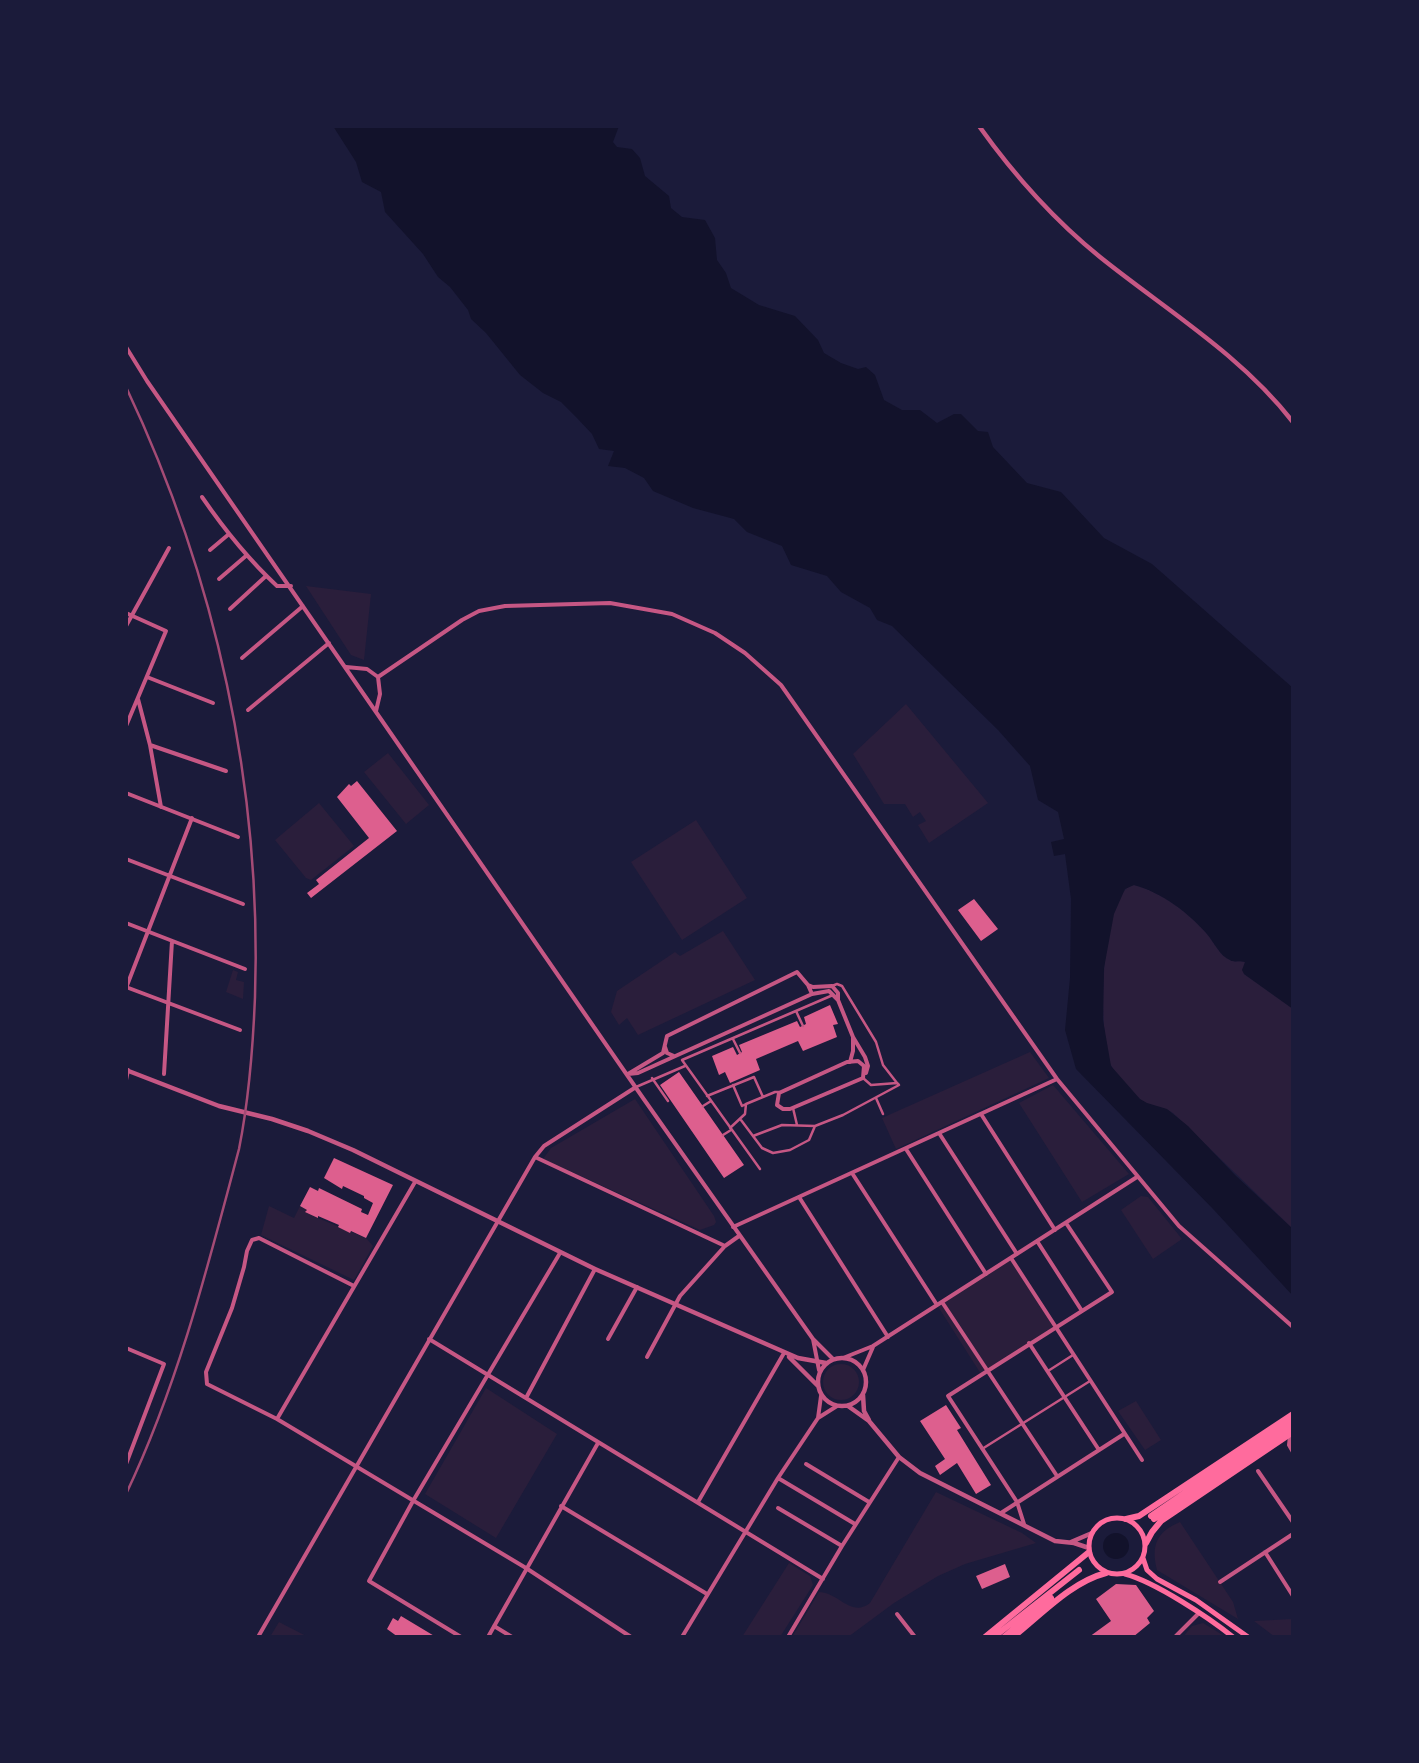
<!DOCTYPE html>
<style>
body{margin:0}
#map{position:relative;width:1419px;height:1763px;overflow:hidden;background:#1b1b3a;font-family:"Alegreya Sans",sans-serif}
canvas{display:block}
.frame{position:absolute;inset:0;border:128px solid #1b1b3a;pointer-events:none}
</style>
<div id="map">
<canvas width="1419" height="1763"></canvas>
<div class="frame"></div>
</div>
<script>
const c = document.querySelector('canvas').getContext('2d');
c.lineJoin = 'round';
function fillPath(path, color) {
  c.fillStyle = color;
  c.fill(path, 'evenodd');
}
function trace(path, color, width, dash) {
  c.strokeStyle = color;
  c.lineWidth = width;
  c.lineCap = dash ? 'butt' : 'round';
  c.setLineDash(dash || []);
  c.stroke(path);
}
fillPath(new Path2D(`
 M306 586 371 594 364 660 351 655Z
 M906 704 988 803 929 843 918 825 926 821 920 812 913 817 905 804H884L853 754Z
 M388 753 429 805 406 824 364 772Z
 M319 803 354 846 311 880 306 878 275 840Z
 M696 820 747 898 682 940 631 862Z
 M1134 885C1161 892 1189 913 1207 934 1214 942 1220 956 1230 960 1235 963 1240 960 1245 962L1244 974 1293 1009V1229L1173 1113C1164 1107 1157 1108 1148 1104 1135 1098 1117 1078 1111 1065 1098 1038 1099 890 1134 885Z
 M723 931 755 980 638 1035 627 1018 619 1025 611 1012 617 991 675 952 680 956Z
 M233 970 238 972 236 980 244 982 243 999 226 992Z
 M1030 1052 1049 1078 896 1149 882 1118Z
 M1053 1085 1129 1174 1082 1202 1019 1103Z
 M635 1099 714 1216 716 1222 714 1225 700 1230 543 1159 551 1148Z
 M1141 1196 1148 1197 1182 1239 1153 1259 1121 1210Z
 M269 1206 294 1218 300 1206 318 1218 366 1238 373 1246 354 1280 261 1235Z
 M1011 1258 1055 1327 981 1374 937 1305Z
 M823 1382a18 18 0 1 1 36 0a18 18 0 1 1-36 0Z
 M486 1388 557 1434 496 1538 425 1494Z
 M1136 1401 1161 1440 1145 1450 1118 1411Z
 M936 1492 1022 1533 1036 1543 965 1564 938 1576 894 1603 848 1637H792L819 1592C838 1592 851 1618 870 1603Z
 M1180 1522 1233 1602 1238 1619 1157 1570C1151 1546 1156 1532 1180 1522Z
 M789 1563 810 1576 813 1585 780 1637H742Z
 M1293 1619V1637H1275L1254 1621Z
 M279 1622 308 1637H270Z
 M1203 1623 1226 1637H1183L1192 1626Z`), '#2a1e3b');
fillPath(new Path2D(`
 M333 126H619L613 142 617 147 632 149 640 158 645 176 669 196 671 208 682 217 705 220 715 238 717 260 726 273 731 288 759 305 795 316 818 340 824 353 841 363 858 369 866 367 875 375 884 400 902 410H920L937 423 954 414H961L978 431 988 432 993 447 1027 483 1061 492 1104 538 1152 564 1293 688V1009L1244 974 1242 970 1245 962C1240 960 1234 963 1230 960 1220 956 1214 942 1207 934 1189 913 1161 892 1134 885L1125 889 1114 914 1104 968 1103 1020 1111 1066 1140 1099 1147 1103 1167 1109 1188 1126 1235 1175 1293 1229V1296L1214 1210 1076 1069 1065 1030 1070 978 1071 899 1065 854 1054 856 1051 842 1064 839 1058 812 1038 800 1030 766 998 730 892 626 877 620 870 608 841 592 827 576 791 565 782 546 747 532 734 519 693 508 653 491 644 478 625 468 608 466 614 451 599 449 592 434 576 417 561 402 543 393 520 375 486 333 471 319 468 310 450 287 438 277 423 254 385 212 381 192 362 182 356 162Z
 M1103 1546a13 13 0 1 1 26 0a13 13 0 1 1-26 0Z`), '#12122b');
fillPath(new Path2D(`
 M357 781 397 831 311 898 307 893 319 884 316 880 369 838 337 797 349 784 351 786Z
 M974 899 998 929 981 941 958 910Z
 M830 1005 838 1024 833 1025 837 1037 803 1051 798 1041 756 1059 760 1070 730 1083 725 1072 719 1075 712 1056 733 1047 737 1055 742 1052 739 1045 797 1021 800 1027 806 1024 804 1017Z
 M679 1072 744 1165 724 1178 660 1085Z
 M334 1158 393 1185 366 1238 351 1231 350 1233 338 1227 339 1225 318 1216V1218L305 1212 307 1210 300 1206 310 1187 318 1191 319 1188 362 1209 361 1212 368 1215 373 1203 364 1198V1196L343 1186 342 1189 324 1178Z
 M946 1405 961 1428 957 1430 991 1485 976 1494 957 1463 940 1475 935 1466 945 1459 920 1421Z
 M1005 1564 1010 1577 982 1589 976 1576Z
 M1116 1584 1136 1585 1154 1611 1147 1618 1150 1623 1133 1637H1089L1111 1621 1096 1599Z
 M401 1616 436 1637H398L387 1629 393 1618 398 1621Z`), '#dd5f8e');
trace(new Path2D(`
 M832 986 837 984 842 986 876 1042 883 1065 897 1083
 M796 1011 803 1026
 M733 1039 740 1053
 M652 1078 668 1101
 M733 1085 742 1106 746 1104
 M636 1087 685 1066
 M707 1096 754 1077 763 1097
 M876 1098 883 1114
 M703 1106 711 1101
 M793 1108 797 1125
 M741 1120 762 1148 773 1153 790 1150 809 1140 815 1126 843 1115 899 1085 897 1083 871 1085 863 1078
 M730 1128 745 1114 746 1104 775 1092H779
 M723 1135 731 1130
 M753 1136 782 1125 815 1126
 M760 1169 682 1060 833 995
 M1048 1371 1073 1355
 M982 1449 1090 1381`), '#c65784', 2.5);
trace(new Path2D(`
 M126 347 147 381 643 1098 813 1339 833 1359
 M202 497C224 529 249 560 277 586H291
 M210 550 229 534
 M219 579 247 555
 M230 609 266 576
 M126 613 166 631 126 726
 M126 626 169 548
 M242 658 303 606
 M346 667 367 669 378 677 380 694 376 711
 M147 677 213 703
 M378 677 462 620 479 611 505 606 610 603 672 614 715 633 745 653 781 685 1057 1079 1179 1226 1293 1327
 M138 699 150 745 161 807
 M248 710 329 643
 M150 745 226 771
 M126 793 238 837
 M126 859 243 904
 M126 923 245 969
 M808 985 813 987 832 986 838 993V1000L853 1037 865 1057 868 1066 866 1073
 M126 987 240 1030
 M126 988 192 818
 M812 994 808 985 797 972 667 1036 663 1053 628 1074 638 1073 812 994 829 991 838 1000
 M665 1047 667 1053 674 1056
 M858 1061 864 1066 863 1078 790 1109H783L777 1105 779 1093 847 1062Z
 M850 1062 853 1051V1037
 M164 1074 172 941
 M126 1080 128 1070
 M981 1114 1055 1230
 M939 1133 1017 1254
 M906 1149 986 1274
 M535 1157 725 1246
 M852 1173 937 1305
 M799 1197 888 1337
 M733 1227 1057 1079
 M1037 1241 1082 1311
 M1011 1258 1142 1460
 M354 1286 259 1238 252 1240 247 1251 244 1267 232 1308 206 1372 207 1384 277 1419 526 1568 631 1637
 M942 1302 1057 1476
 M429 1339 823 1579
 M608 1339 637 1287
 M813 1339 819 1370
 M1029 1343 1099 1450
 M126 1348 164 1364 126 1464
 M647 1357 680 1296 725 1246 739 1236
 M843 1358 873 1346 1137 1177
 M863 1370 873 1347
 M526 1398 595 1269
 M818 1418 821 1396
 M277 1419 415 1182
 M1290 1436 1289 1445 1293 1452
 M806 1464 869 1502
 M1258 1471 1293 1522
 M778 1478 855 1524
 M698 1502 784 1353
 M561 1506 707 1594
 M778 1508 842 1546
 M1001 1513 1124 1434
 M1024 1524 1017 1502 948 1396 1112 1292 1066 1223
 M1265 1552 1293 1596
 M1220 1582 1293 1534
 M897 1614 915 1637
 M494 1626 512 1637
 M258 1637 535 1157 544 1146 636 1087
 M461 1637 369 1581 413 1501 560 1253
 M488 1637 598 1443
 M682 1637 778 1478 818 1418 837 1406
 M788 1637 842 1546 899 1457
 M1175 1637 1199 1613`), '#c65784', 4);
trace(new Path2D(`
 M979 126C1014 175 1053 219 1100 257 1166 310 1240 354 1293 422
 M126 1070 219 1106 272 1119 308 1131 353 1150 595 1269 798 1358 826 1363
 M789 1357 818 1386
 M818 1382a24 24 0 1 1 48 0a24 24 0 1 1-48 0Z
 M863 1395 864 1411 869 1420
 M848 1406 869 1421 899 1457 920 1473 1055 1541 1074 1543 1089 1548
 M1071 1542 1092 1533`), '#c65784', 4.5);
trace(new Path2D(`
 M1089 1546a28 28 0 1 1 56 0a28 28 0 1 1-56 0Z
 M1143 1558 1147 1570 1157 1579 1196 1600 1248 1637
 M1125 1574C1155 1582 1208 1617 1233 1637`), '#ff6b9d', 5);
trace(new Path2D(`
 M1151 1516 1293 1419
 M1126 1519 1139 1516 1293 1414
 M1154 1519 1293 1426
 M1146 1543 1152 1532 1161 1521 1293 1432
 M985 1637 1089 1552
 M994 1637 1079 1570
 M1004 1637 1051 1598
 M1013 1637C1041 1615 1071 1582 1106 1573`), '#ff6b9d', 6);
trace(new Path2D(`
 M126 387C216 577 262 787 255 997 253 1047 249 1099 239 1149 208 1266 178 1385 126 1494`), '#a44b75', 2.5);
</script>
